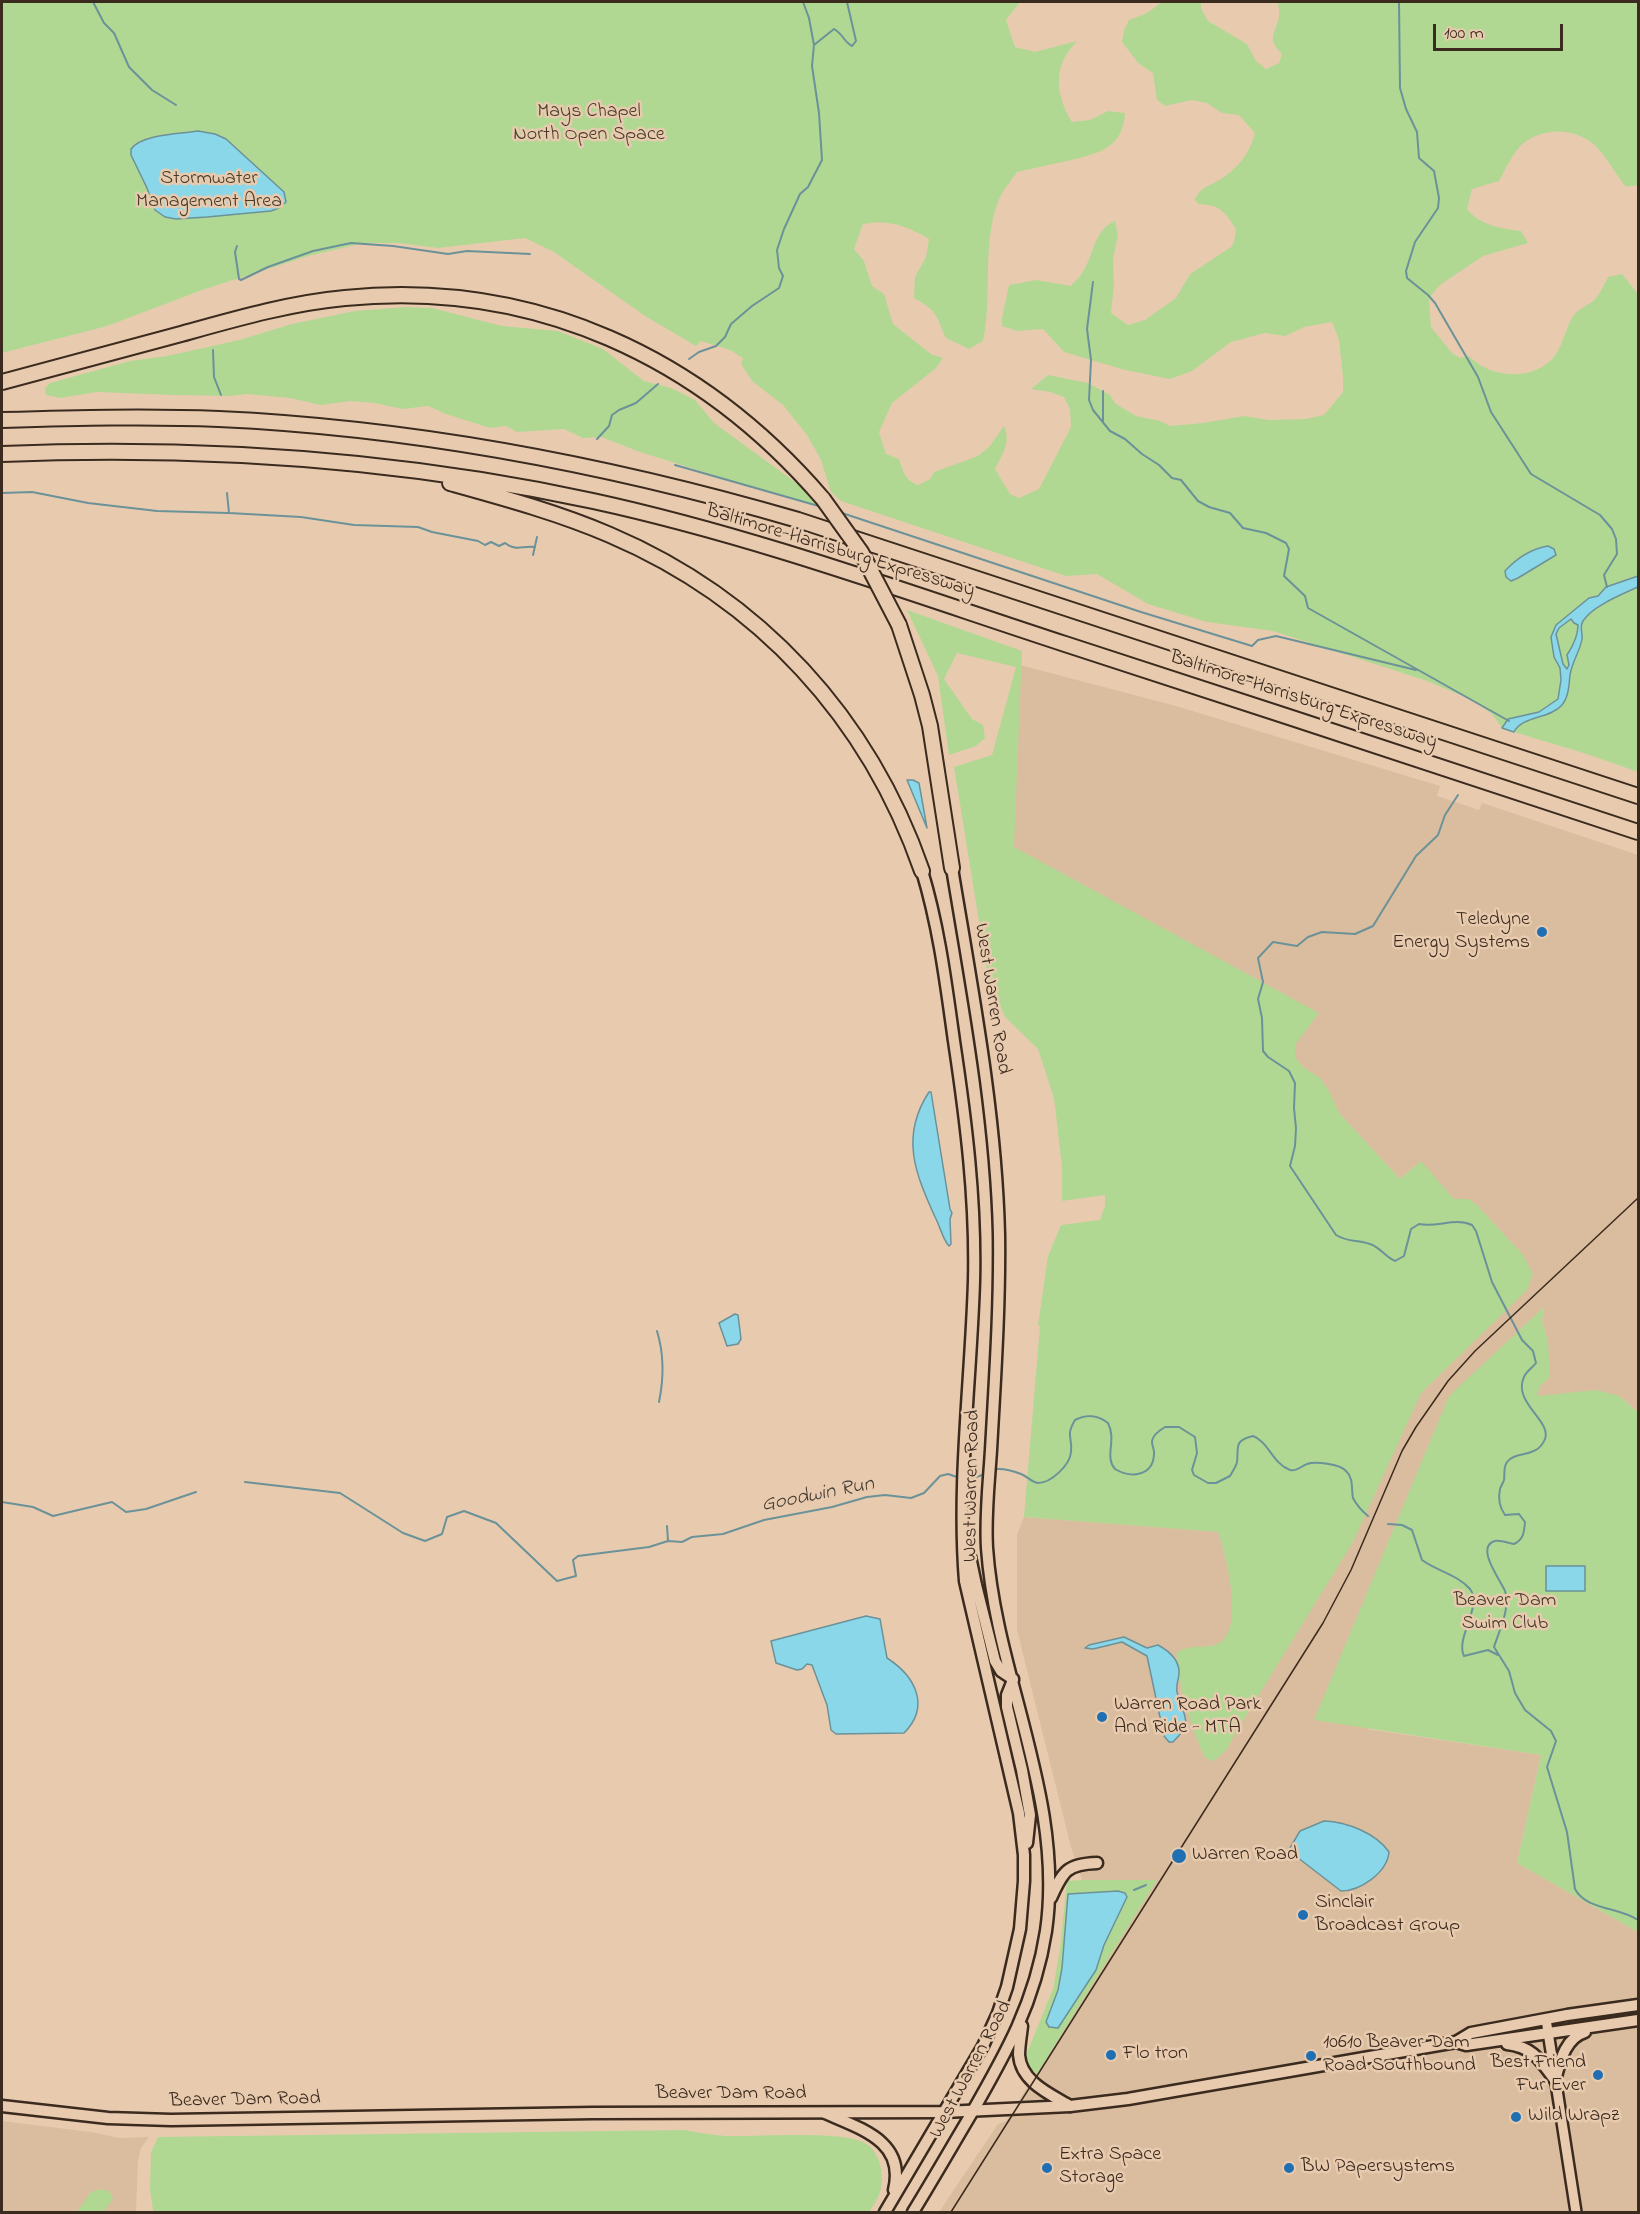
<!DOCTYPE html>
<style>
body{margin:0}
#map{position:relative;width:1640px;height:2214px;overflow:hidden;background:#e8cbaf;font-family:"Indie Flower",sans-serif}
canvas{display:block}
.frame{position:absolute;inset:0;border:3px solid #3b2a1e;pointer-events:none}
.scale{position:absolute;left:1433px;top:24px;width:130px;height:27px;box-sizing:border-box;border:3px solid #3b2a1e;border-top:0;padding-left:8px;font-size:18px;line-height:21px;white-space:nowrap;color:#3b2a1e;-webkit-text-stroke:4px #e8cbaf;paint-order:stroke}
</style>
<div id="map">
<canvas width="1640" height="2214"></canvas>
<div class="frame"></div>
<div class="scale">100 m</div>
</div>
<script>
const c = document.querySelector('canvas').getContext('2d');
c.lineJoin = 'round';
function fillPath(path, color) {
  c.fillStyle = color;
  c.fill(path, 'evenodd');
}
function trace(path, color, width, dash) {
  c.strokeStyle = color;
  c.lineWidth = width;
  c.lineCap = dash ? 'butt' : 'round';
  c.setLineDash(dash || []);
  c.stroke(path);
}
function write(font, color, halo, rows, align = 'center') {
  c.font = font + ' "Indie Flower",sans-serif';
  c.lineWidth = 5;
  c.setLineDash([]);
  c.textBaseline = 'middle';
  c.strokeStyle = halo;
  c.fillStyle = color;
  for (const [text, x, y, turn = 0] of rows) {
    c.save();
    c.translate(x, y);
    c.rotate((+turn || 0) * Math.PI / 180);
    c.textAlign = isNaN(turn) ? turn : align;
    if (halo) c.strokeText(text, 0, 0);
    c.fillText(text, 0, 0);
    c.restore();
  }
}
fillPath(new Path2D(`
 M1020 665 1176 706 1440 786 1437 796 1479 810 1482 803 1638 855V1412L1619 1396H1536L1548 1341 1542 1321 1544 1308 1367 1729 1541 1755 1517 1863 1638 1932V2212H939L998 2124 1006 2121 1157 1880H1082L1071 1847 1017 1630V1535L1024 1517 1353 1542 1421 1161 1400 1179 1270 1039 999 865Z
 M2 2121 91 2132 120 2138 149 2137 141 2148 138 2161 136 2212H2Z`), '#dabd9e');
fillPath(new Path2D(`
 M2 2H1020L1006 20 1015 47 1035 52 1077 41C1072 47 1066 54 1063 61 1054 81 1061 105 1072 122L1090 120 1108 111 1125 113C1123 149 1097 154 1067 161 1050 165 1034 168 1017 172 1011 181 1003 190 999 199 981 245 993 295 983 341L969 349 946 338C935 315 939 312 914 298L915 277 926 257 929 239C908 226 888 219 863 224L854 249 864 261 872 286 884 294 893 324 931 354 943 358 936 368 892 403 879 432 886 454 899 459C903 472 905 480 918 485L930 479 934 472 978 456 989 447 1004 426C1011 443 1003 453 995 469L1010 494 1019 498 1039 489 1071 427 1070 409 1064 397 1050 392 1031 389 1048 375 1088 383 1110 395 1116 404 1136 416 1160 421 1170 426 1203 423 1244 416 1269 420 1305 419 1324 415 1343 392V377L1339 340 1332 322 1304 327 1285 336 1265 333 1231 342 1192 371 1170 379 1125 370 1064 352 1043 329 1017 331 1002 326V318L1009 285 1036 280 1071 286C1075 281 1081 276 1084 270 1094 253 1095 229 1115 221L1118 235 1113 259 1114 285 1111 313 1128 325 1145 320 1176 298 1190 274 1231 247 1234 242 1236 229C1224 211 1221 205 1198 204L1195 199C1200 190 1203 188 1212 184 1233 174 1250 155 1255 133L1239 115 1222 113 1207 103 1192 100 1165 106 1157 100 1153 73 1139 64 1122 42 1124 30 1129 20 1147 13 1162 2H1201V8L1208 21 1247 44 1256 61 1266 69 1279 63 1282 54C1266 38 1275 35 1279 17 1280 12 1278 7 1278 2H1638V185L1626 187C1617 176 1610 163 1601 152 1583 129 1549 125 1525 142 1513 151 1506 169 1499 181L1472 189 1467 209C1481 226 1500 228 1521 231L1528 243 1483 256 1440 285 1429 298 1431 327 1452 353 1460 358 1469 356C1490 379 1537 382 1556 354 1564 342 1566 326 1574 315 1579 308 1590 305 1596 298 1601 292 1604 284 1608 277L1622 274 1638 294V576L1623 595 1638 587V772L1590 755 1514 732 1517 726 1525 723H1504L1502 728 1492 714 1472 700 1427 681 1273 631 1207 622 1148 604 1097 574 1066 576 841 501 831 492 821 460 807 435 783 405 752 381 741 364 743 358 730 350 701 341 696 346 645 316 554 252 525 238 438 248 398 243H364L308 256 202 290 107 326 2 353Z
 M406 307 432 308 502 326 558 331 603 349 644 381 671 388 695 400 714 423 799 485 819 505 774 494 640 452 601 437 583 438 564 429 517 432 506 426 490 428 446 414 428 406 403 409 374 403 351 401 321 405 290 398 247 394 230 396 172 395 97 392 60 398 46 395 45 388 50 383 130 361 167 356 239 340 292 324 355 311Z
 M907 610 1022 651 1014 847 1319 1013 1295 1045V1057L1303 1067 1320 1078 1329 1091 1339 1113 1400 1179 1421 1161 1454 1199H1469L1478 1206 1523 1255 1533 1274 1527 1290 1421 1393 1353 1542 1236 1732 1227 1749 1214 1761 1205 1758C1195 1737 1188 1714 1182 1691 1179 1679 1180 1666 1176 1653 1192 1642 1208 1651 1221 1642 1244 1626 1226 1554 1218 1532L1024 1517 1040 1326 1038 1325 1048 1256 1061 1225 1100 1220 1105 1206V1195L1062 1201V1167L1054 1098 1038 1049 1005 1017 988 977 954 767 992 755 1016 667 957 653 944 679 972 719 983 725 985 738 976 746 949 755 938 676Z
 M1544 1307 1542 1321 1548 1341 1550 1377 1540 1386 1537 1396 1596 1390 1619 1396 1638 1412V1932L1517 1863 1541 1755 1314 1720 1449 1396Z
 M1082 1880H1157L1037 2074 1029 2070 1026 2055 1053 1989 1060 1949 1067 1881Z
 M684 2130C698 2133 712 2135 726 2136 755 2137 842 2130 865 2143 880 2151 885 2176 880 2192 878 2199 873 2206 869 2212H156L153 2211 150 2189 151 2152 158 2137Z
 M99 2189 109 2191 113 2199 103 2212H77L90 2193Z`), '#b1d893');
const water = new Path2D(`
 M198 131 215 134 226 139 284 192 286 202 279 208 271 211 207 217 176 219 165 217 155 210 147 188 131 155V149C142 134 180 134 198 131Z
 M1548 546 1554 549 1556 555 1518 578 1511 581 1506 577 1505 571C1517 558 1530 549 1548 546Z
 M1638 576V587C1623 594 1592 606 1583 621 1579 627 1583 633 1582 639 1580 651 1572 662 1570 675 1569 684 1569 698 1561 706 1549 719 1522 716 1514 732L1502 728 1508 719 1539 712 1558 699 1561 680 1560 668 1554 657 1551 637 1556 625 1589 598 1598 596 1606 587ZM1571 619 1574 623 1578 625C1578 636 1573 646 1567 655L1569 665 1567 669 1563 664 1556 634 1559 628Z
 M907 780H913L919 783 927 828Z
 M929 1092H931L950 1209 952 1213 950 1219 951 1244 949 1246C943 1240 940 1226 935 1217 915 1173 900 1136 929 1092Z
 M735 1314 738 1315 741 1339 738 1344 727 1346 719 1323Z
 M1546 1566H1585V1591H1546Z
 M866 1616 880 1619 887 1658C915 1676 931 1706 904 1733L836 1734 831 1730 827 1705 812 1665 807 1664 802 1669 797 1670 776 1663 771 1641Z
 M1124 1637 1147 1648 1158 1645C1169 1651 1180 1660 1179 1674 1178 1681 1176 1686 1177 1692 1183 1717 1195 1721 1173 1742H1169L1164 1736 1147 1656 1122 1642 1093 1649 1085 1648 1089 1645Z
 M1324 1821C1347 1822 1376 1833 1389 1852 1387 1873 1360 1891 1341 1891L1293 1854 1290 1848 1300 1831Z
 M1118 1891 1125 1893 1127 1897 1104 1945 1096 1970 1058 2028 1049 2027 1046 2022 1058 1990 1062 1968 1068 1894Z`);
fillPath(water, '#8bd7ea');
trace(water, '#6b9298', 1.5);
trace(new Path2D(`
 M93 2 104 23 114 33 129 67 152 90 176 105
 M1399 2 1400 88 1406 109 1417 132 1419 158 1434 171 1439 198 1438 208 1415 242 1406 271 1407 278 1428 295 1435 303 1478 377 1491 412 1531 474 1600 515 1612 529 1616 539 1617 554 1604 575 1607 587
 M814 45 834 29C843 34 844 42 852 46L856 41 847 2
 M237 246 235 252 239 279 241 280 268 267 313 251 351 243 393 246 448 254 467 251 530 254
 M1093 282 1087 329 1091 360 1089 400 1093 410 1110 431 1125 439 1142 454 1159 465 1172 478 1181 480 1198 501 1209 507 1230 513 1243 528 1266 533 1286 543 1289 549 1284 576 1305 596 1308 608 1509 721
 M213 350 214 377 221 395
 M689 359 699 352 716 346 725 337 731 324 752 306 779 288 783 276 779 268 777 250 784 229 800 194 808 187 822 160 819 113 812 66 814 45 809 18 803 2
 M1103 391V422
 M597 439 609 426 612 415 619 410 636 403 658 384
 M675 465 822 507
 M2 493 32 492 88 503 157 511 228 513
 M227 493 229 513 301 517 354 525 418 527 432 532 478 541 485 545 491 542 499 546 505 543C516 552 523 545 535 547
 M839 512 1141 612 1252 646 1258 640 1276 636 1416 670
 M533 555 537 537
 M1458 795 1445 815 1438 835 1416 856 1373 926 1355 934 1322 932 1308 937 1297 946 1273 942 1258 958 1263 982 1258 999 1262 1018 1263 1051 1268 1057 1289 1071 1295 1083 1294 1108 1296 1128 1295 1146 1290 1166 1336 1235C1349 1243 1357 1239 1370 1244 1380 1247 1385 1257 1395 1261L1404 1256 1411 1229 1419 1224C1437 1228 1455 1217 1472 1225L1476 1231 1492 1282 1522 1340 1533 1351 1536 1363C1532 1368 1526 1372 1524 1377 1512 1402 1552 1421 1545 1439 1537 1459 1516 1450 1507 1462 1503 1468 1505 1474 1504 1480 1503 1483 1501 1486 1500 1489 1498 1498 1500 1508 1505 1515L1519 1514 1525 1522C1524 1532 1524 1539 1514 1544 1509 1543 1500 1540 1495 1541 1474 1547 1502 1582 1505 1591 1511 1607 1499 1631 1494 1647L1509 1671 1515 1693 1525 1710 1551 1731 1556 1741 1547 1767 1567 1832 1575 1889C1586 1910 1619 1907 1638 1920
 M657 1331C664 1354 664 1378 659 1402
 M993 1470C1001 1467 1013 1471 1021 1474 1027 1476 1031 1482 1038 1483 1051 1483 1070 1465 1071 1452 1073 1437 1065 1437 1075 1420 1086 1414 1098 1415 1108 1423 1117 1441 1104 1456 1115 1469 1130 1478 1153 1477 1154 1454 1155 1449 1151 1445 1152 1441 1153 1435 1160 1430 1165 1427H1179L1195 1437 1197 1453 1192 1470 1194 1475 1208 1483H1216L1230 1476C1232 1472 1236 1467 1237 1462 1239 1447 1233 1441 1253 1436 1268 1441 1273 1464 1290 1470 1297 1472 1301 1466 1307 1464 1315 1461 1340 1464 1346 1471 1354 1478 1351 1489 1353 1498 1356 1504 1362 1511 1368 1516
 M968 1480 985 1474
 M245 1482 340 1493 403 1533 425 1541 442 1534 447 1517 464 1511 496 1523 557 1581 576 1576 573 1560 578 1556 649 1547 668 1541 682 1542 692 1537 723 1534 764 1520 832 1507 867 1497 885 1495 911 1498 924 1493 940 1476 948 1474 960 1478
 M2 1502 33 1507 53 1516 112 1502 126 1512 146 1509 196 1492
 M1388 1524 1402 1525 1412 1530 1422 1560C1437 1571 1458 1575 1470 1589 1483 1606 1455 1638 1464 1656L1488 1650 1498 1655
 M667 1526 668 1541
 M1134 1890 1146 1885`), '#6b9298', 2);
const tertiary = new Path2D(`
 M1546 2019 1576 2212`);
const secondary = new Path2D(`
 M1456 2042 1466 2045 1638 2020
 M1507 2044C1533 2047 1540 2060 1555 2080
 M1555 2080C1560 2062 1565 2038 1585 2032
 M2 2106 108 2118 171 2120 593 2113 944 2112 1070 2106 1128 2099 1456 2042 1471 2033 1567 2015 1638 2005`);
const primary = new Path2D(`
 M968 1547 976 1585 995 1661 1001 1671 1013 1679
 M1013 1680 1007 1695V1707L1022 1770 1030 1815 1027 1843
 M1051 1898C1063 1871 1067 1864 1097 1863
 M1022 2026C1021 2035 1019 2046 1019 2055 1021 2082 1050 2094 1070 2106
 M825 2113C861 2129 906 2141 894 2190
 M885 2212 983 2046 998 2013 1007 1987 1020 1929 1024 1881V1855L1019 1813 965 1581C957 1483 971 1380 974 1281 976 1200 966 1121 954 1041 946 984 939 927 922 871
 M913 2212C932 2181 951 2148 970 2116 1005 2055 1035 2003 1046 1931 1065 1799 996 1677 987 1548 985 1515 989 1482 991 1450 995 1378 1000 1306 999 1234 996 1112 972 989 952 868`);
const motorway = new Path2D(`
 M2 382C62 366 122 350 181 334 235 319 290 303 345 298 534 279 701 357 823 499
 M2 420C74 418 146 416 219 419 416 428 609 465 798 520L1638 796
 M2 454C200 446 399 459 593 501 754 536 909 593 1065 644 1256 706 1448 769 1638 832
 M450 483C504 498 559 513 610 535 760 599 869 718 922 871
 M899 625 922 695 930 726 952 868`);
trace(tertiary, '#3b2a1e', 14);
trace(secondary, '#3b2a1e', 15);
trace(primary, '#3b2a1e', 15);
trace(motorway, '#3b2a1e', 18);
trace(tertiary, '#e8cbaf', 9);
trace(secondary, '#e8cbaf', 10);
trace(primary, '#e8cbaf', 10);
trace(motorway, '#e8cbaf', 14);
trace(new Path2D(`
 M951 2212 1323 1623 1351 1570 1402 1451 1416 1427 1448 1381 1475 1351 1638 1198`), '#3b2a1e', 1.5);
const motorwayBridge = new Path2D(`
 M823 499 861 552 899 625`);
trace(motorwayBridge, '#3b2a1e', 18, []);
trace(motorwayBridge, '#e8cbaf', 14);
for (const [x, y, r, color] of [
 [1542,932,6,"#1f6fb2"],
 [1102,1717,6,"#1f6fb2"],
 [1179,1856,8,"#1f6fb2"],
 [1303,1915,6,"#1f6fb2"],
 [1111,2055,6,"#1f6fb2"],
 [1311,2056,6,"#1f6fb2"],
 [1598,2075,6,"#1f6fb2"],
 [1516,2117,6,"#1f6fb2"],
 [1047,2168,6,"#1f6fb2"],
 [1289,2168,6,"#1f6fb2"]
]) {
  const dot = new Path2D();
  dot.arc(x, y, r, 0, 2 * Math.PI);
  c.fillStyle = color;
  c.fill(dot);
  trace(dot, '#e8cbaf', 2);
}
write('20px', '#473b2a', '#e8cbaf', [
 ["Mays Chapel",589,113],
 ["North Open Space",589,136],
 ["Stormwater",209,180],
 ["Management Area",209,203],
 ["Beaver Dam",1505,1602],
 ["Swim Club",1505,1625]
]);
write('20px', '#3b2a1e', '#e8cbaf', [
 ["Baltimore-Harrisburg Expressway",840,552,17],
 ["Baltimore-Harrisburg Expressway",1303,701,18],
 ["West Warren Road",991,999,81],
 ["West Warren Road",973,1486,-89],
 ["West Warren Road",972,2070,-62],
 ["Beaver Dam Road",731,2095],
 ["Beaver Dam Road",245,2101,-1]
]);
write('20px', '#3b2a1e', '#e8cbaf', [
 ["Teledyne",1530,921,"right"],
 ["Energy Systems",1530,944,"right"],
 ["Warren Road Park",1114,1706],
 ["And Ride - MTA",1114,1729],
 ["Warren Road",1192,1856],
 ["Sinclair",1315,1904],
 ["Broadcast Group",1315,1927],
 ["10610 Beaver Dam",1323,2044],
 ["Road Southbound",1323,2067],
 ["Flo tron",1123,2055],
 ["Best Friend",1586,2064,"right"],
 ["Fur Ever",1586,2087,"right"],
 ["Wild Wrapz",1528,2117],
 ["Extra Space",1059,2156],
 ["Storage",1059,2179],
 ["BW Papersystems",1301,2168]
], 'left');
write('italic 21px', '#433b32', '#e8cbaf', [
 ["Goodwin Run",818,1496,-11]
]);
</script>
